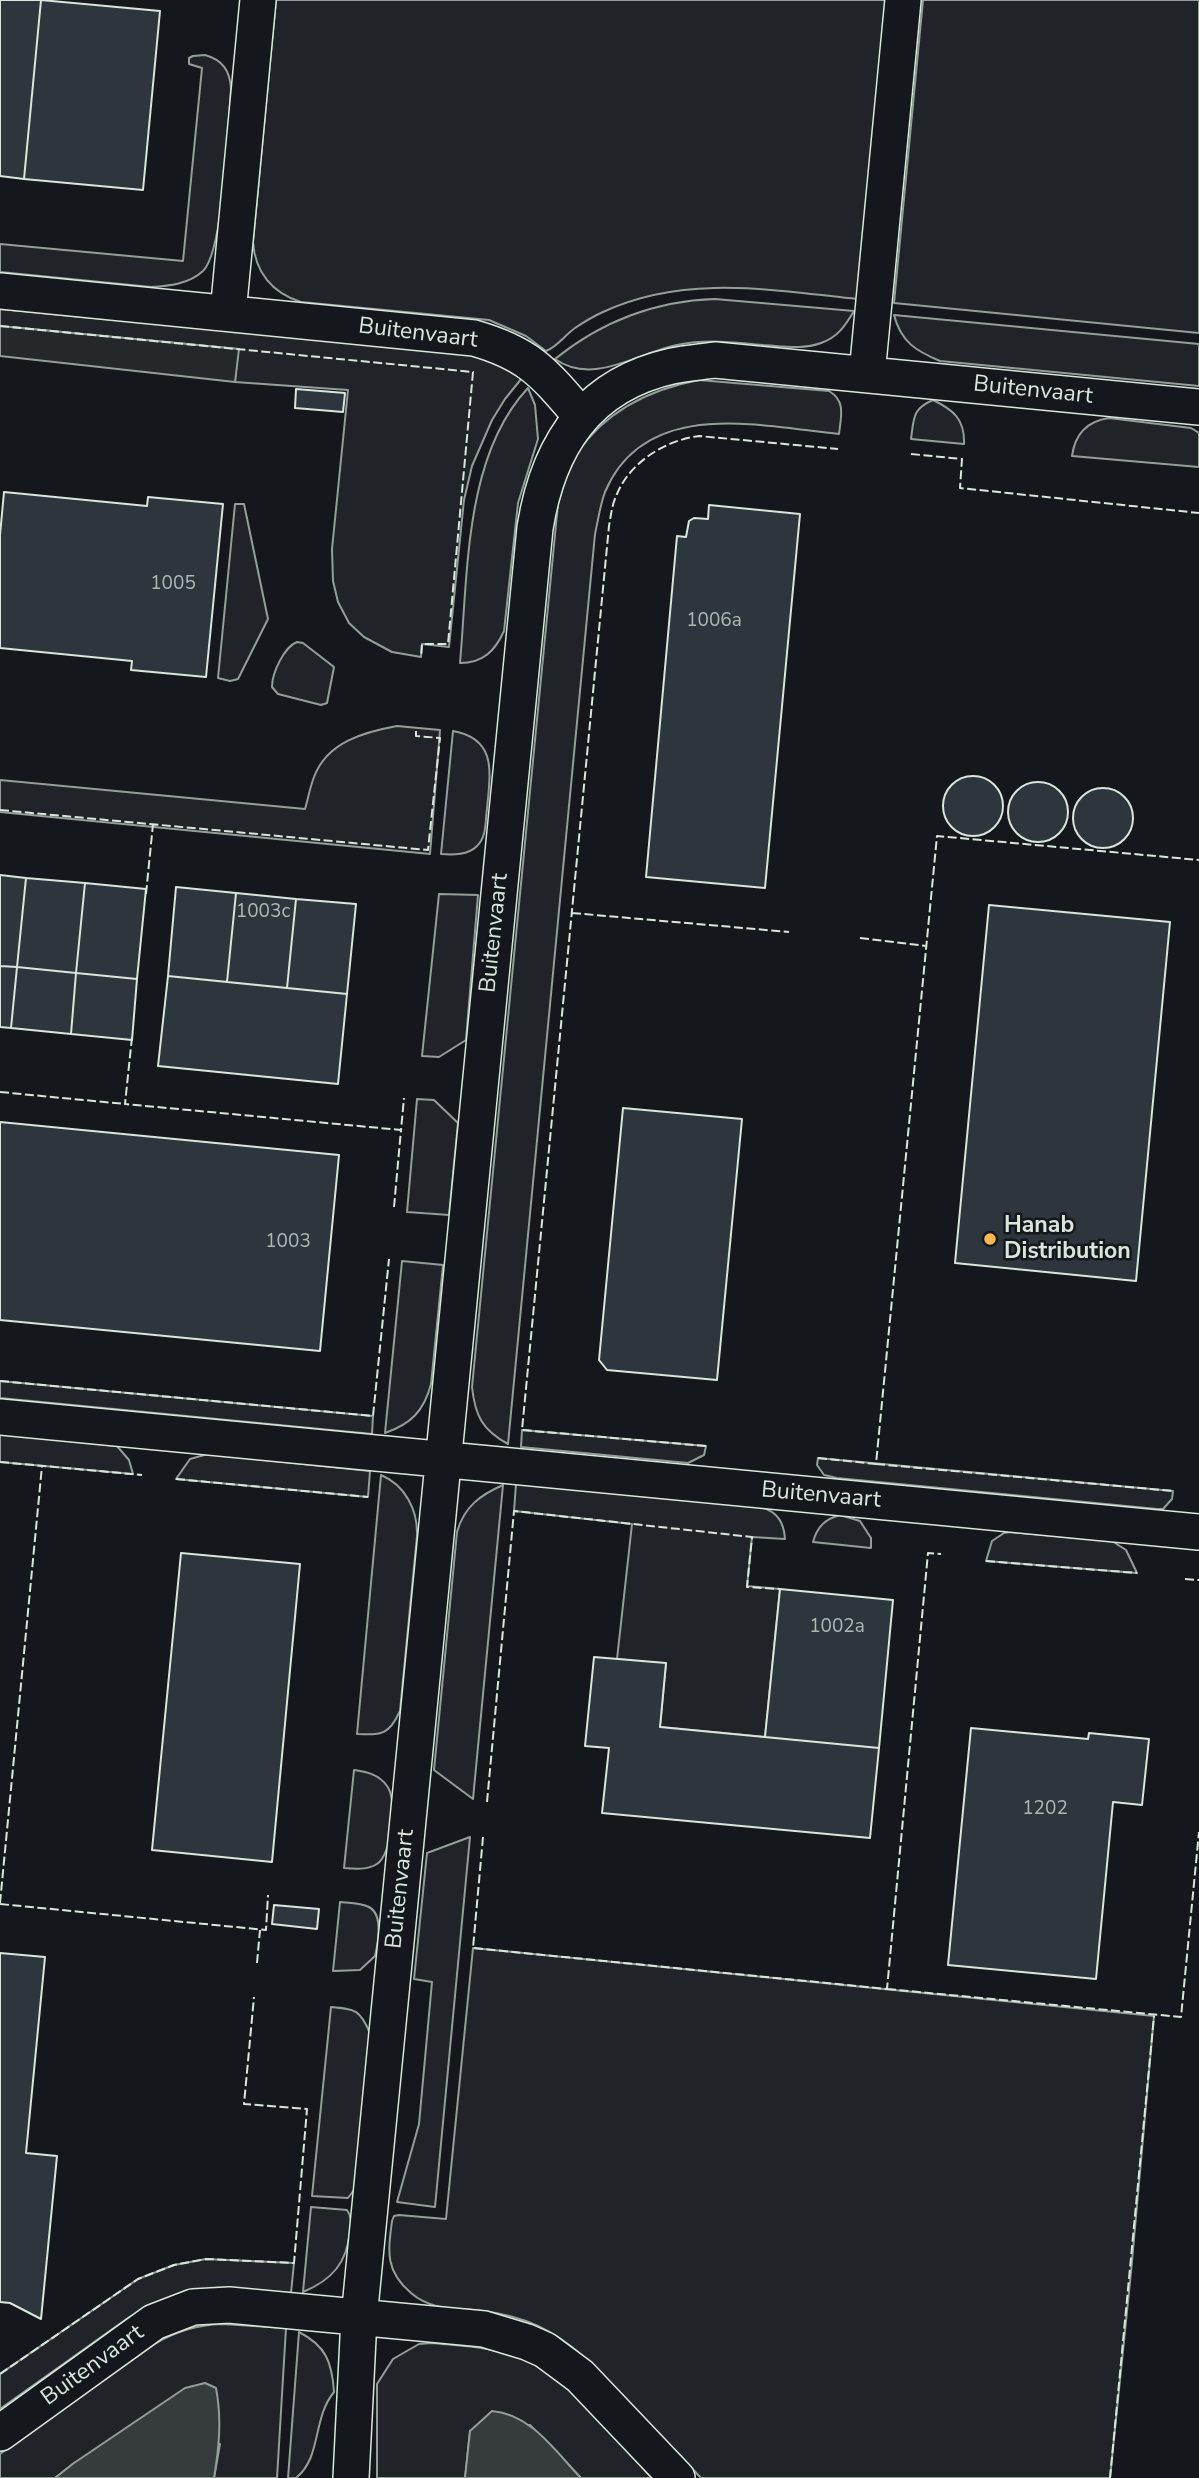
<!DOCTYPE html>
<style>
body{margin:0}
canvas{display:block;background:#14181c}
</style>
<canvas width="1199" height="2478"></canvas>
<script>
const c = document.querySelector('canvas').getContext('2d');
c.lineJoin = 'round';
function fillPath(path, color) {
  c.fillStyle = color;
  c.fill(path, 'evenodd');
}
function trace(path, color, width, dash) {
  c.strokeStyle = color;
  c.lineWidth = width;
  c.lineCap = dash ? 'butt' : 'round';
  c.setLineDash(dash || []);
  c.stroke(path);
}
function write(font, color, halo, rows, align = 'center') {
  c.font = font + ' "Nunito Sans",sans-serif';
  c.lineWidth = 5;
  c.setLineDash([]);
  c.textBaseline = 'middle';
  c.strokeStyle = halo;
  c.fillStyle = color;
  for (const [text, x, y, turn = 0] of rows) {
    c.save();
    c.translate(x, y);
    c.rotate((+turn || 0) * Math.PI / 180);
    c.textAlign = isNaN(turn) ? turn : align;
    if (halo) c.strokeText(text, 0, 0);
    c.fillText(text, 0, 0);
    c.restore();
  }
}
const green = new Path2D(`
 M276 0H886L857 299C772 290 684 274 603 312 594 316 584 322 575 328 565 335 557 347 546 351L526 336 489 320 301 302C272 293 255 272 253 242Z
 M923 0H1199V333L894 303Z
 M205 55C223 60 230 71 231 89 228 124 224 250 203 271 189 284 169 286 151 287L0 272V244L183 261 202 68 189 64V58L193 56Z
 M715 299 854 311C845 326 838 337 821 343 802 350 782 346 763 345 734 342 705 339 677 345 638 353 593 386 555 359 602 321 654 301 715 299Z
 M0 309 474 354 498 361 522 378 505 399 492 420 472 466 464 500 449 647 422 644 421 657 392 652 364 637 349 623 338 602 333 581 332 549 348 390 235 382 238 349 0 326Z
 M894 315 1199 344V386L940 361C916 351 901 342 894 315Z
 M699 380 829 391C846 401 841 416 839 434 760 426 645 397 605 492 600 505 598 521 595 534L508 1444C482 1430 475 1415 472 1387L558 504C563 487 567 468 577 453 606 411 651 389 699 380Z
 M528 388 535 405 538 439 518 503 504 631C495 651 483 663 460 663 468 575 464 456 528 388Z
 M933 400C954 410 965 420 964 444L911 439C914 418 912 409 933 400Z
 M1109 418 1191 428 1199 433V467L1072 456C1075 434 1088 421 1109 418Z
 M235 504H244L268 619 238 679 230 681 218 678Z
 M297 642 303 643 334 667 327 703 321 705 278 694 272 687C272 673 284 647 297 642Z
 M397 726 440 730 430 854 0 812V780L305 809C308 799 310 787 314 777 327 742 364 732 397 726Z
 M453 731C498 739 490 774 487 809 485 821 487 837 477 846 468 855 454 855 441 854Z
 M439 894 478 895 466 1040 439 1057 422 1056Z
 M417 1099 434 1100 458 1123 449 1215 407 1212Z
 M402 1261 443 1265 431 1384C424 1411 411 1424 385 1433Z
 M0 1381 373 1416 372 1434 0 1398Z
 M522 1430 706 1446 704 1455 688 1463 521 1447Z
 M0 1434 117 1446 129 1460 133 1474 0 1462Z
 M208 1454 370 1471 368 1497 176 1479 190 1459Z
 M818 1458 1173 1491 1172 1499 1163 1509H1157L837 1478 824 1475 817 1465Z
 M381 1475C405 1485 418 1510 417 1536L400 1711C389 1735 382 1735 357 1734Z
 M516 1484 761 1507C778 1512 784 1523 785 1539L752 1537 747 1586 780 1589 765 1737 660 1727 666 1664 617 1659 632 1524 514 1511Z
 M503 1485 473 1799 434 1770 457 1532C464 1507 480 1495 503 1485Z
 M840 1515 860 1521 871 1538V1548L813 1542C817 1527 825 1519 840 1515Z
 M1010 1532 1112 1541 1126 1550 1137 1573 986 1561 992 1541 1004 1533Z
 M354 1770C366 1772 379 1774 387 1786 398 1800 392 1854 377 1864 368 1870 355 1869 344 1868Z
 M470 1837 435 2207 397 2202 419 2124 432 1982 414 1979 427 1853Z
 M340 1902C349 1903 361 1903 369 1907 384 1915 378 1943 375 1956L360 1970 333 1971Z
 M473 1948 1154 2016 1131 2272 1110 2478H701C678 2453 654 2429 631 2404 603 2375 576 2344 538 2326 521 2318 501 2313 482 2311 456 2308 432 2311 411 2293 385 2271 388 2252 392 2221L394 2216 399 2215 446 2219Z
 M331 2007C356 2009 360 2010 370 2033L354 2190 348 2198 312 2196Z
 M311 2207 347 2210C352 2217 351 2223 350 2231 347 2263 332 2280 303 2292Z
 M206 2259 294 2263 291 2293 220 2288 173 2296 128 2318 0 2409V2374L138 2279 174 2265Z
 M222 2324 286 2328 277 2478H214L220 2444 74 2463 55 2478H0V2454L156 2343C178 2331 197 2325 222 2324Z
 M299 2332C326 2346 332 2362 334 2392 312 2419 322 2457 296 2478H288Z
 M432 2343C463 2346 497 2347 527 2360 567 2378 620 2444 652 2478H581L530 2425 470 2431 465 2478H377V2384L393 2359 419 2344Z`);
fillPath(green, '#202428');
trace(green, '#939e99', 2);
const parking = new Path2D(`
 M0 326 239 349 235 382 0 356Z`);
fillPath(parking, '#24282b');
trace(parking, '#939e99', 2);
const water = new Path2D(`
 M205 2383 216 2388C222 2419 219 2448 214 2478H55L74 2463 185 2388Z
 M492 2411C531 2414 555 2451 581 2478H465L470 2431Z`);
fillPath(water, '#363b3e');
trace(water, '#939e99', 2);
const building = new Path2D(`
 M0 0H41L24 179 0 176Z
 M41 0 160 11 143 190 24 179Z
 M296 389 345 393 343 412 295 408Z
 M4 492 147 506 148 497 223 504 206 677 131 670 132 661 0 648V535Z
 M709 505 800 514 765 888 646 877 677 536 686 537 689 521 694 518 708 519Z
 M943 806a30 30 0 1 1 60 0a30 30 0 1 1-60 0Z
 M1008 812a30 30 0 1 1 60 0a30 30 0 1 1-60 0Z
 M1073 818a30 30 0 1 1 60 0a30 30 0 1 1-60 0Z
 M0 875 26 878 17 967 0 966Z
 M26 878 85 883 76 973 17 967Z
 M85 883 146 889 137 979 76 973Z
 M176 887 236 893 227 982 168 976Z
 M236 893 296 899 287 988 227 982Z
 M296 899 356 904 347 994 287 988Z
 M989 905 1170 922 1136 1281 955 1263Z
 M0 966 17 967 11 1028 0 1027Z
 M17 967 76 973 71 1034 11 1028Z
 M76 973 137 979 132 1040 71 1034Z
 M168 976 347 994 338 1084 158 1066Z
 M623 1108 742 1119 717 1380 607 1370 599 1360Z
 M0 1122 339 1155 320 1351 0 1320Z
 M181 1553 300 1564 272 1862 152 1850Z
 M780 1589 893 1600 879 1748 765 1737Z
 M594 1657 666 1663 660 1727 879 1748 870 1838 602 1813 609 1748 585 1746Z
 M971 1728 1088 1739 1089 1733 1149 1739 1142 1805 1113 1802 1096 1979 948 1965Z
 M274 1905 319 1909 317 1929 272 1924Z
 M0 1953 45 1957 26 2153 57 2156 41 2319 10 2303 0 2302Z`);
fillPath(building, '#2c363c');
trace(building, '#d8e6dc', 2);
const street = new Path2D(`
 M0 291 474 338C530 354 544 373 581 416
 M228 313 258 0
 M867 374 903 0
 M0 1417 1199 1532
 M0 2433 154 2322 193 2307 229 2305 484 2329 527 2342 545 2350 580 2376 677 2478
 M351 2478 359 2318 535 528C548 446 587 385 672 366 686 363 701 362 715 360L1199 407`);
trace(street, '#d8e6dc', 38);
trace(street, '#14181c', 35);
trace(new Path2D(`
 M0 326 473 372 448 644H422L421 657
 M911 454 962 459 960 488 1199 513
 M0 810 428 850 440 738 416 736V729
 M146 894 153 824
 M572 913 789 932
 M860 938 926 946
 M132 1037 125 1104 401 1130 404 1098
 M0 1092 125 1104
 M394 1207 401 1130
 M0 1381 373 1416 389 1259
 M706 1446 522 1430 609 526C611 515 612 504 617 494 630 462 666 440 699 436L838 449
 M818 1458 876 1464 937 836 1199 860
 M0 1462 142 1475
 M876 1464 1173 1491
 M176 1479 368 1497
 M986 1561 1137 1573
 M1185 1579 1199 1580
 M487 1802 514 1511 752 1537 747 1587 780 1589
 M483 1837 473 1948 887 1989 928 1553 941 1554
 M0 1903 42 1466
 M0 1904 266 1930 268 1895
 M257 1963 260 1930
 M887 1989 1181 2017 1199 1832
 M0 2374 138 2279 174 2265 206 2259 294 2263 307 2109 244 2104 254 1997
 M1110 2478 1154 2016`), '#d8e6dc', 2, [9, 3.5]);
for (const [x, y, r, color] of [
 [990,1239,7,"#ffb74d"]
]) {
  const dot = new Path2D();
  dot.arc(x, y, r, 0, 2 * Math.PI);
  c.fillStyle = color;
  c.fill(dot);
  trace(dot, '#14181c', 2.5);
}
write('19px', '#adbab4', null, [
 ["1005",173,584],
 ["1006a",714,621],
 ["1003c",263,912],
 ["1003",288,1242],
 ["1002a",837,1627],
 ["1202",1045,1809]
]);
write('23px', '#d8e6dc', '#14181c', [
 ["Buitenvaart",418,334,7],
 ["Buitenvaart",1033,391,6],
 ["Buitenvaart",495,933,-84],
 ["Buitenvaart",821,1496,5],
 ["Buitenvaart",401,1889,-84],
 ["Buitenvaart",93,2366,-36]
]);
write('bold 23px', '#d8e6dc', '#14181c', [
 ["Hanab",1004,1226],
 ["Distribution",1004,1252]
], 'left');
</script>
